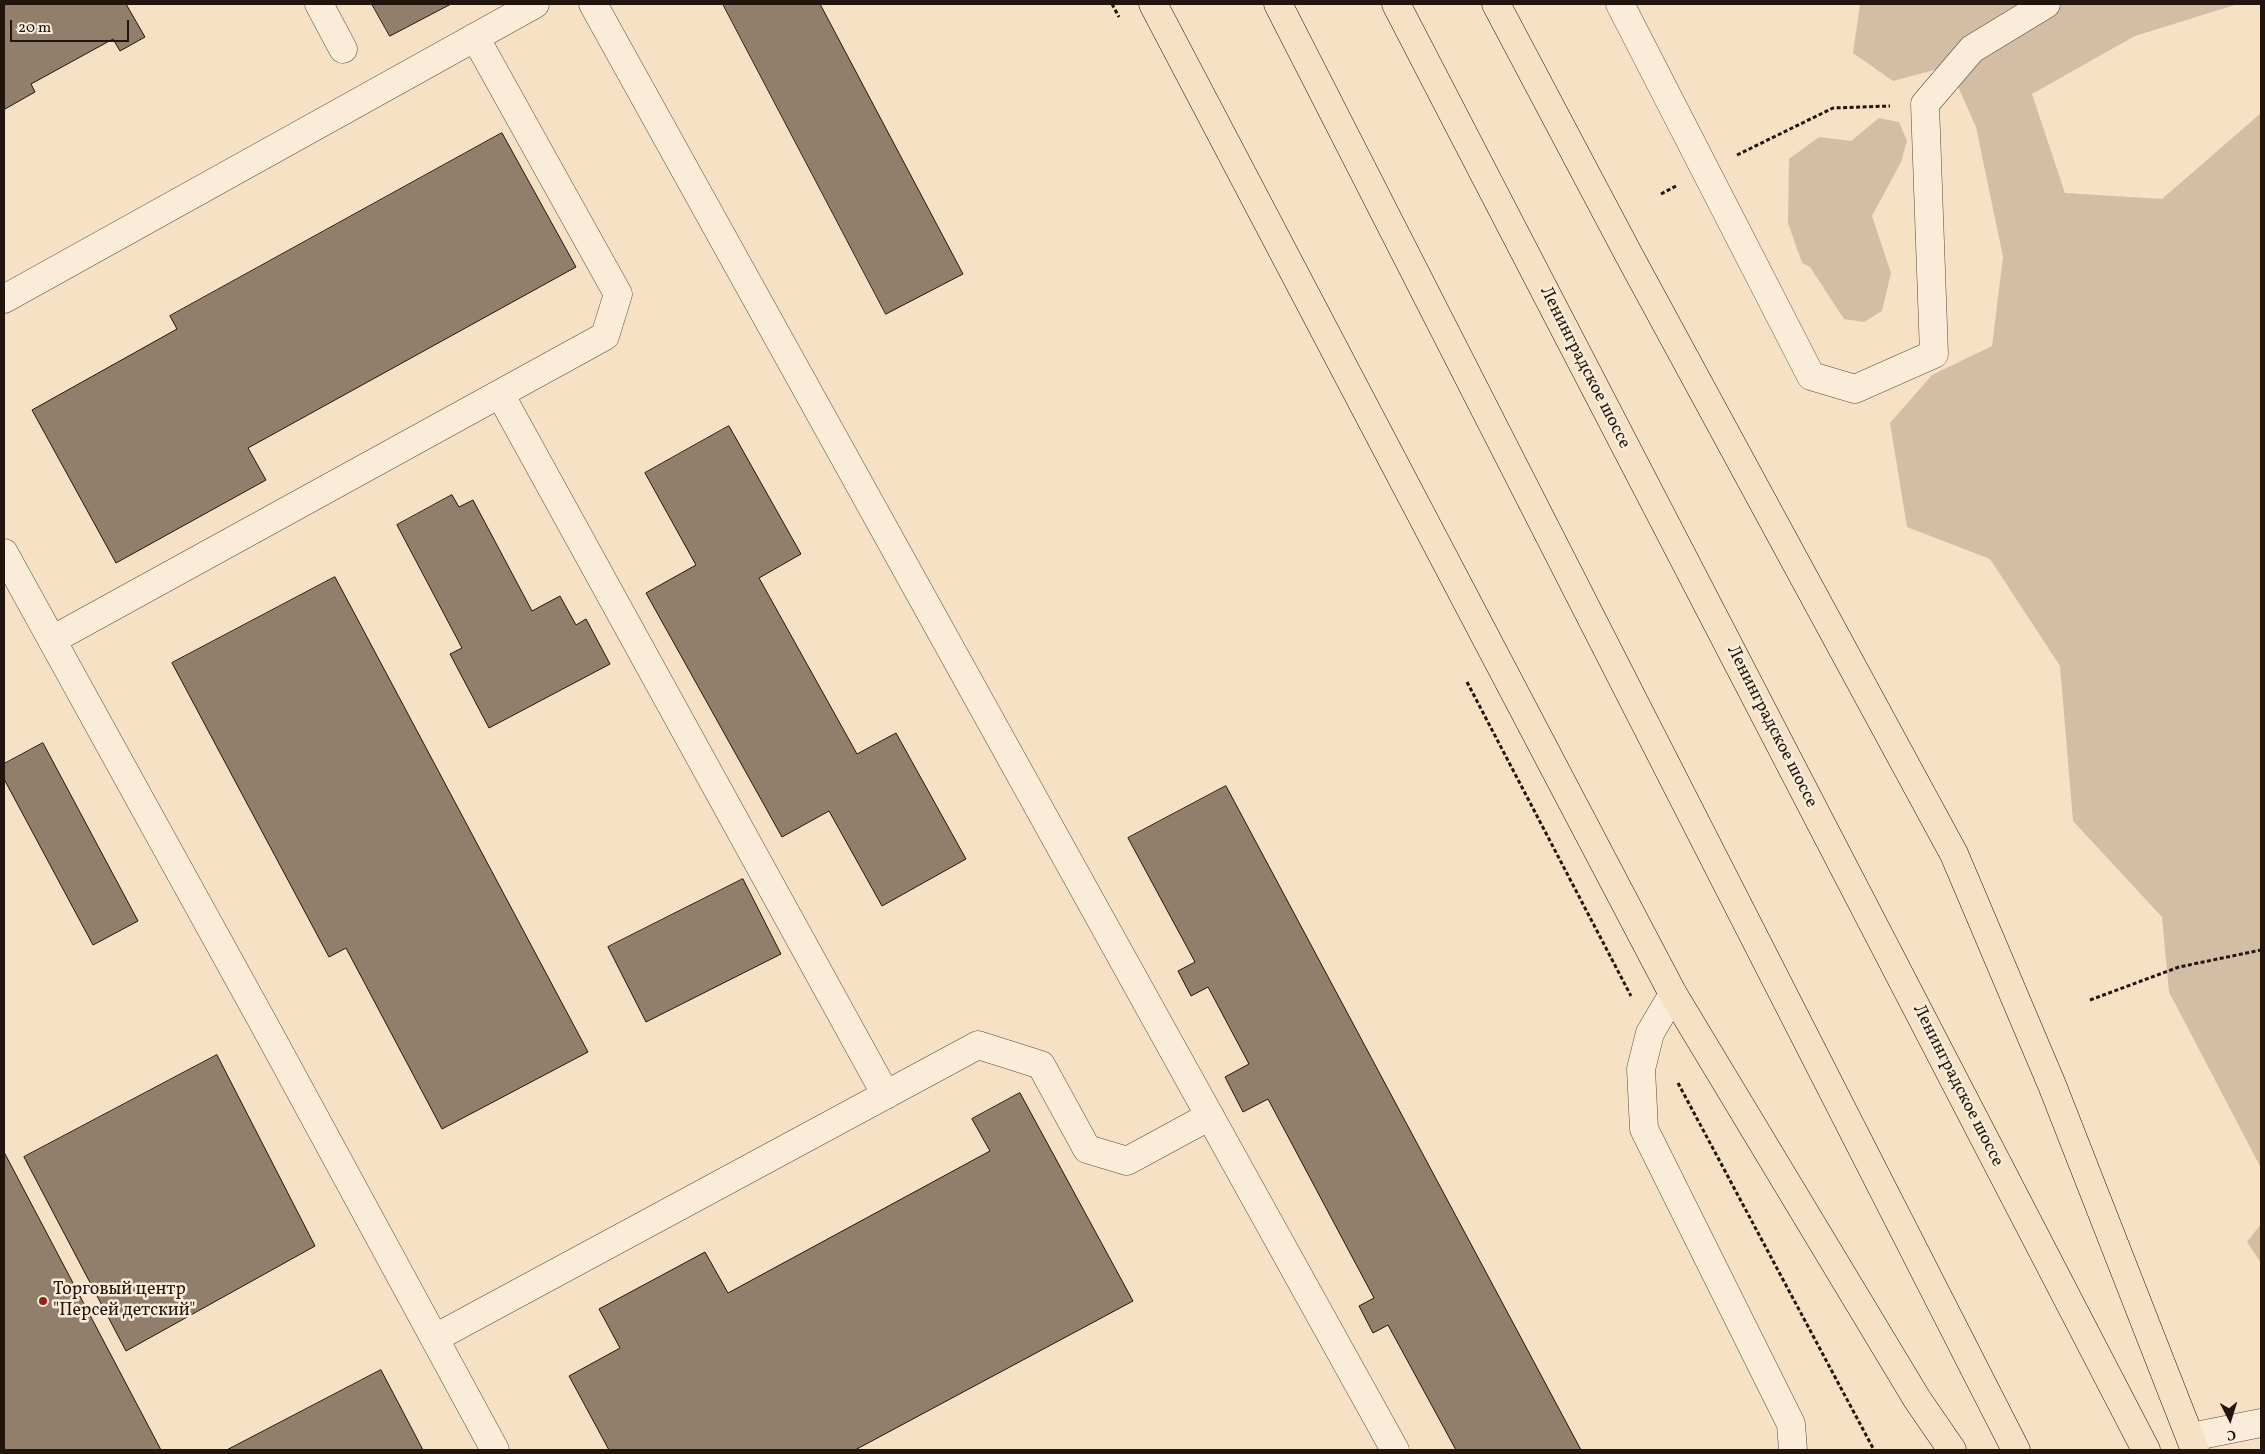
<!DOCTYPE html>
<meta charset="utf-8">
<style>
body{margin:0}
#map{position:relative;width:2265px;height:1454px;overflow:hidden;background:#f7e1c4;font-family:Vollkorn,serif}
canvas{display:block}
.frame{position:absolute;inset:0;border:5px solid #22150d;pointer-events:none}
.north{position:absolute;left:2205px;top:1394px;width:50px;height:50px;-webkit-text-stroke:4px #faecd9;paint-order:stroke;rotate:175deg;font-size:14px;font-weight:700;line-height:20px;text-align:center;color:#22150d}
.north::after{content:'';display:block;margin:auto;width:18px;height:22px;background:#22150d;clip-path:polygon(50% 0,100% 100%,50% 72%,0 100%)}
.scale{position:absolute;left:10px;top:20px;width:119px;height:22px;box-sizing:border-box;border:2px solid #22150d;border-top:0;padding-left:6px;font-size:15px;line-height:18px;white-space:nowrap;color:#22150d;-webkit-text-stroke:4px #faecd9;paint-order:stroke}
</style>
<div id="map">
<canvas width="2265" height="1454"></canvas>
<div class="frame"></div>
<div class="north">С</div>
<div class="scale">20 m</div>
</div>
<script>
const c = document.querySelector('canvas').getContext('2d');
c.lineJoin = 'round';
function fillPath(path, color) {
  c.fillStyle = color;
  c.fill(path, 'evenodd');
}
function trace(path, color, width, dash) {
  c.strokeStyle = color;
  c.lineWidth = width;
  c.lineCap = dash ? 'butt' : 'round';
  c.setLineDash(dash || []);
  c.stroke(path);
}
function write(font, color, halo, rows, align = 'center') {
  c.font = font + ' Vollkorn,serif';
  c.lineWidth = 5;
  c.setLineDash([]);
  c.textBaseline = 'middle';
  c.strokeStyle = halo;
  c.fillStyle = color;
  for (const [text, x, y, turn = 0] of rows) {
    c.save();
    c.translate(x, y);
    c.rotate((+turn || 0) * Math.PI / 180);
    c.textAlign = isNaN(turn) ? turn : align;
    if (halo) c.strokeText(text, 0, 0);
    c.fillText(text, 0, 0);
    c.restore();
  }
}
fillPath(new Path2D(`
 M1860 4H2238L2135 36 2032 94 2065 193 2162 199 2261 113V1168L2169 992 2162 917 2073 821 2060 666 1990 559 1907 527 1890 423 1932 375 1992 346 2003 257 1976 127 1949 66 1893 81 1853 53Z
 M1879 118 1899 122 1907 141 1901 162 1872 216 1891 273 1882 311 1864 322 1844 319 1810 267 1802 263 1788 223 1789 159 1819 137 1851 141Z
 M2261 1224V1263L2247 1242Z`), '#d3bea5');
const building = new Path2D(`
 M7 4H126L145 37 120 51 113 39 31 84 35 92 5 109 4 105V5Z
 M372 4H451L390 36Z
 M723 4H820L963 274 886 314Z
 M502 133 576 267 248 448 266 480 116 563 32 410 177 329 170 316Z
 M729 426 801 554 759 578 857 754 896 733 966 859 882 906 829 811 782 837 646 593 696 565 645 473Z
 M452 495 459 507 473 500 532 611 560 596 576 625 586 619 610 664 489 728 450 654 462 648 397 525Z
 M335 577 588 1052 442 1129 346 948 329 957 172 663Z
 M43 743 138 921 93 945 4 779V764Z
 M1226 786 1581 1450H1456L1388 1325 1373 1333 1359 1306 1374 1298 1268 1099 1243 1112 1225 1077 1249 1064 1208 987 1191 996 1178 971 1195 962 1128 838Z
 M743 879 781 954 646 1022 608 947Z
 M217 1055 315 1246 126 1351 24 1157Z
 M1020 1093 1133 1301 855 1450H609L569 1376 620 1348 599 1309 705 1252 728 1293 990 1151 972 1119Z
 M4 1152 161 1450H4Z
 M381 1370 423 1450H227Z`);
fillPath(building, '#917f6c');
trace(building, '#22150d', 1);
const minor = new Path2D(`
 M319 4 343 49
 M593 4 1395 1450
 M1620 4 1811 376 1855 389 1934 354 1925 104 1972 49 2046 4
 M4 299 535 4
 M500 394 886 1095
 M4 553 271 1037 495 1450
 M52 640 605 336 618 294 475 37
 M1673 994 1650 1033 1641 1069 1644 1129 1791 1424 1793 1450
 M435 1338 978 1045 1041 1065 1087 1149 1127 1161 1210 1116
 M2191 1437 2261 1423`);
const major = new Path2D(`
 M1153 4 1673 994 1917 1399 1952 1450
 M1278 4 2016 1450
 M1396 4 2146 1450
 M1496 4 1630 257 1954 854 2052 1085 2195 1450`);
trace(minor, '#57483b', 29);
trace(major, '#22150d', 29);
trace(new Path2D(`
 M1112 4 1119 17
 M1737 155 1833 108 1890 106
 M1661 194 1676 186
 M1467 682 1631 996
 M2090 1000 2179 967 2261 950
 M1678 1083 1874 1450`), '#22150d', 3, [4, 2.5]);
trace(minor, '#faecd9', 28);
trace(major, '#f7e1c4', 28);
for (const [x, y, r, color] of [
 [43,1301,5,"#8f2418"]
]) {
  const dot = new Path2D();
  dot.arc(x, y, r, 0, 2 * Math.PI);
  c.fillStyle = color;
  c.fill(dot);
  trace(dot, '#faecd9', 2);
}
write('18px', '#22150d', '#faecd9', [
 ["Ленинградское шоссе",1584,368,63],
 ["Ленинградское шоссе",1771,727,63],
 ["Ленинградское шоссе",1957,1086,63]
]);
write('18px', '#22150d', '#faecd9', [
 ["Торговый центр",53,1291],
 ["\"Персей детский\"",53,1312]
], 'left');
</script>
